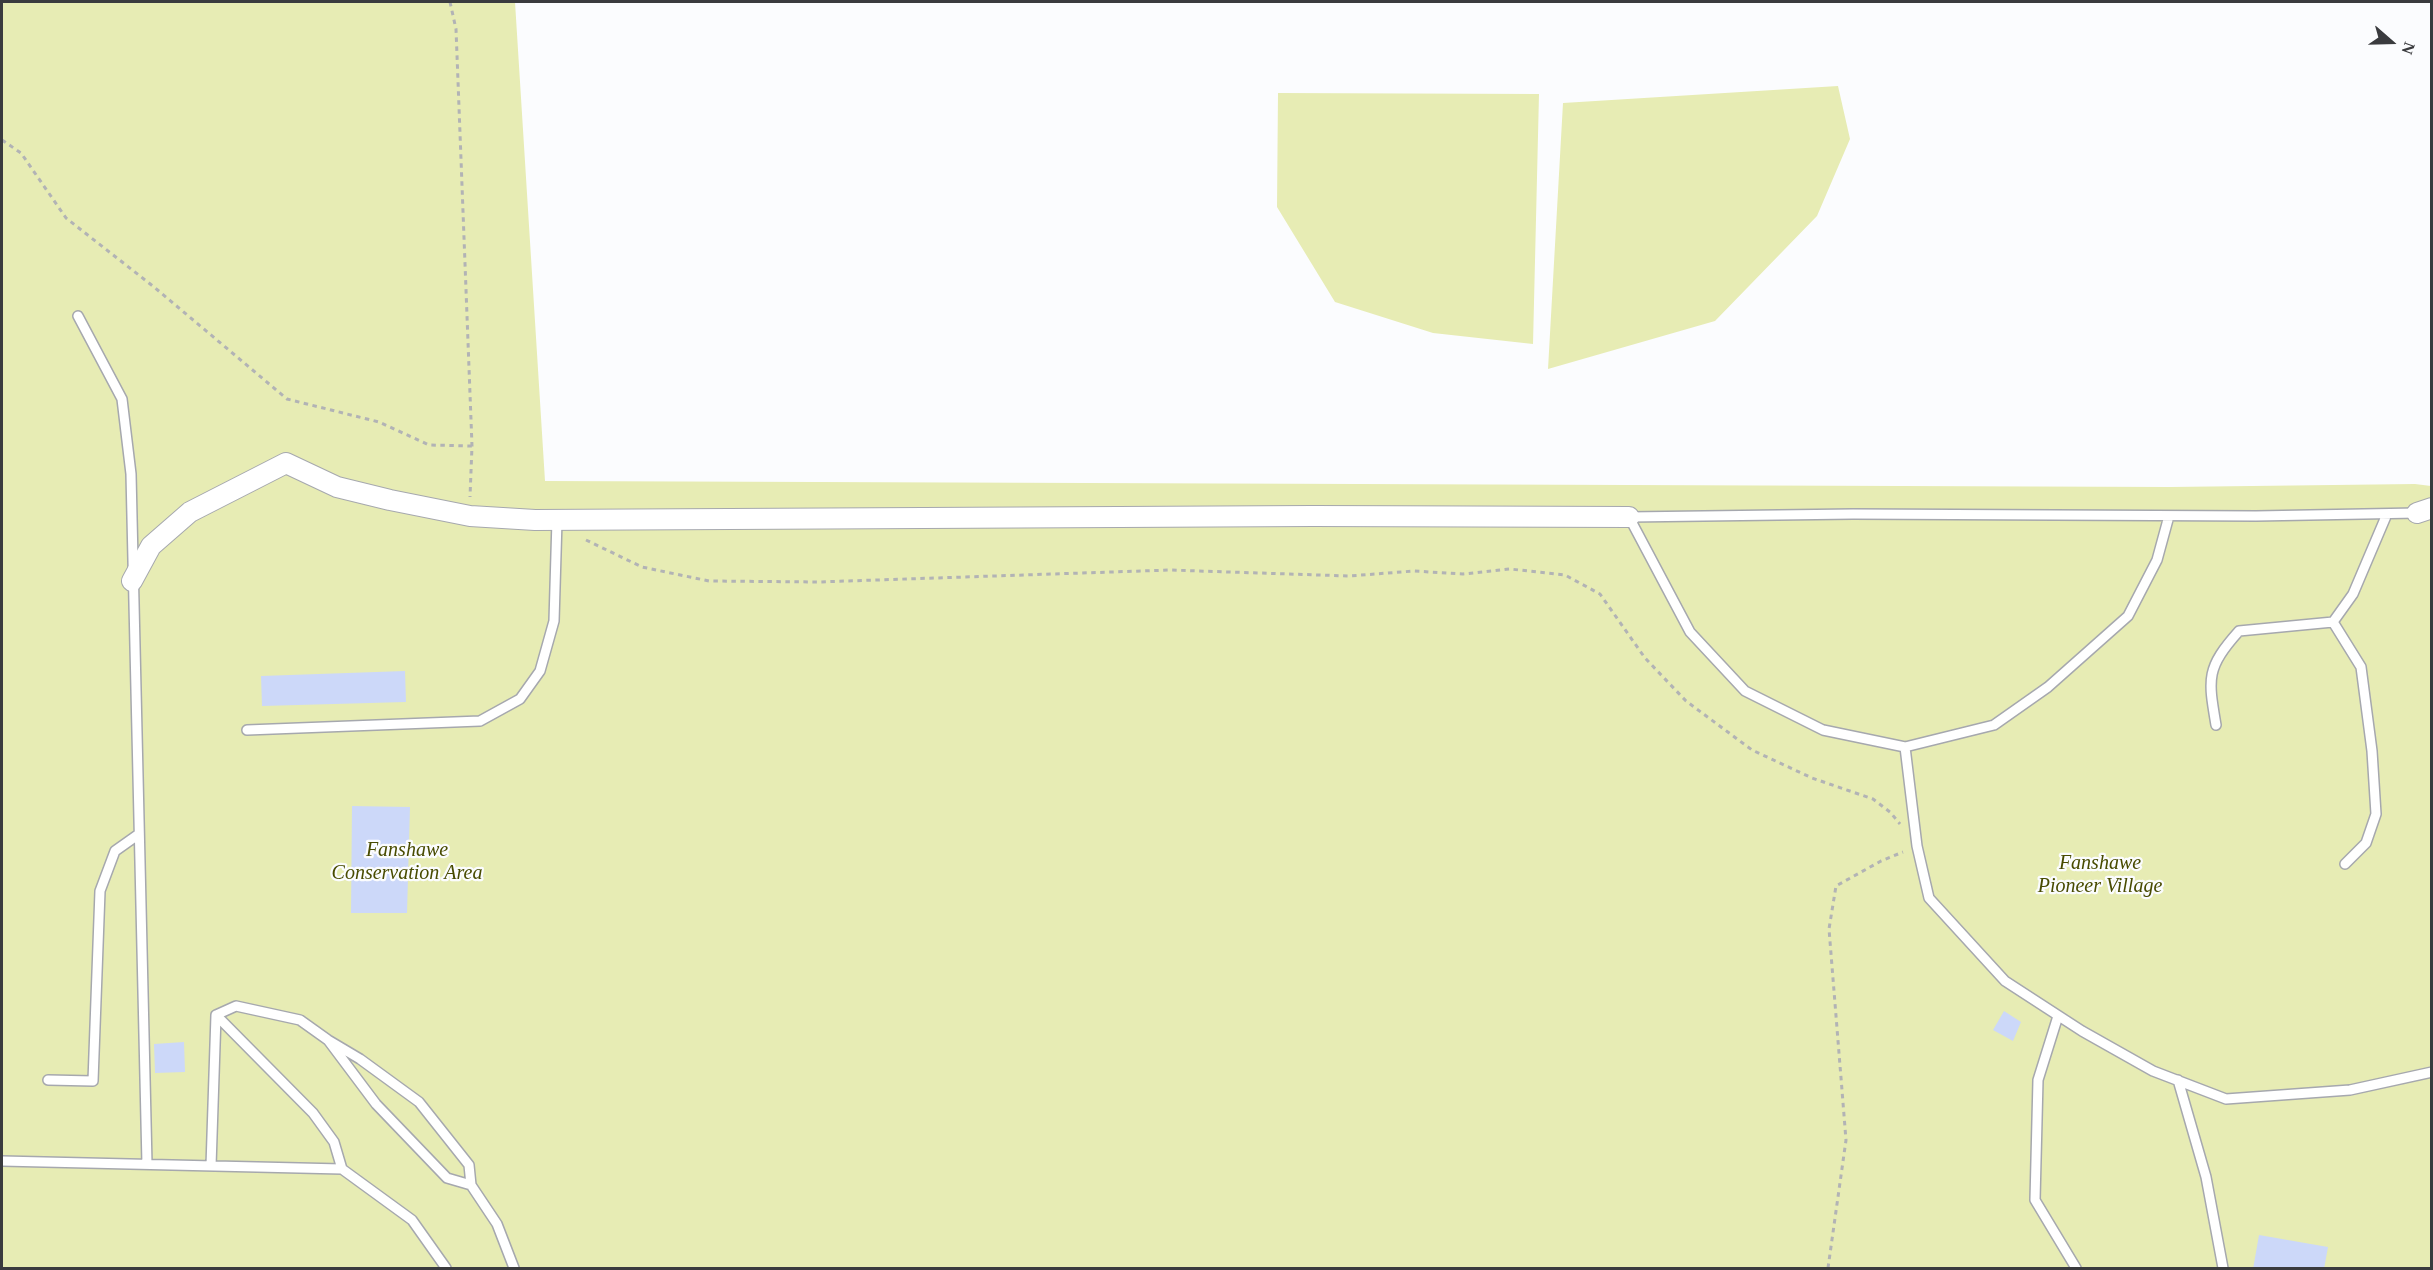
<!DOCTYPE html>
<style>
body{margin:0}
#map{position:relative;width:2433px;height:1270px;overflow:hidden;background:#fbfcfe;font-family:Georgia,serif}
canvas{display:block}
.frame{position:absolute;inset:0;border:3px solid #3a3b3e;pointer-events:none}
.north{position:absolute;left:2361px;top:12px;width:60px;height:60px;-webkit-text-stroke:4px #fbfcfe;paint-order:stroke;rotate:110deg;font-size:16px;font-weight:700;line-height:24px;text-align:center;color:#3a3b3e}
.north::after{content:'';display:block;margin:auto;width:21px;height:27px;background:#3a3b3e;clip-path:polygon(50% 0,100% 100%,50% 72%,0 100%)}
</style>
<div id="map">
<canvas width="2433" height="1270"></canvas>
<div class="frame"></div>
<div class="north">N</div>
</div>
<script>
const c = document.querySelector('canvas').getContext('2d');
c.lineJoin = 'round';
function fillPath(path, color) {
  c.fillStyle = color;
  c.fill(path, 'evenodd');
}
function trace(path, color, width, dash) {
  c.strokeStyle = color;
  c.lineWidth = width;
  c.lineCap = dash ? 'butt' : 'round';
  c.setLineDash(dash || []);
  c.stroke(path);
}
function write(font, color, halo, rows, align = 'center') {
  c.font = font + ' Georgia,serif';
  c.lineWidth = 4.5;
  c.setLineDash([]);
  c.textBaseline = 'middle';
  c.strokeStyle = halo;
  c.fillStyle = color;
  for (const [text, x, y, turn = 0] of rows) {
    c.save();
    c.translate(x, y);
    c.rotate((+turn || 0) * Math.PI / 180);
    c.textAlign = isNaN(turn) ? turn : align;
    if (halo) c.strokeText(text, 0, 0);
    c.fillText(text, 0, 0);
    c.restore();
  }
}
fillPath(new Path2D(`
 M2 2H515L545 481 2170 487 2415 484 2431 486V1268H2Z
 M1838 86 1850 139 1817 216 1715 321 1548 369 1563 103Z
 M1278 93 1539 94 1533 344 1433 333 1335 302 1277 207Z`), '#e7ecb4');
fillPath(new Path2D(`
 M405 671 406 702 262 706 261 676Z
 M352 806 410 807 407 913H351Z
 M2004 1011 2021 1022 2013 1041 1993 1030Z
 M184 1042 185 1072 155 1073 154 1044Z
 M2259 1235 2328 1247 2324 1269H2253Z`), '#ccd8f9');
const lane = new Path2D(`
 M78 316 122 399 131 474 147 1164
 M2169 516 2157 560 2128 616 2048 687 1994 725 1905 747 1823 730 1745 691 1690 632 1629 517 1853 514 2256 516 2417 513
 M2333 622 2361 667 2372 751 2376 814 2366 843 2345 864
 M2216 725C2208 678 2206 668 2239 631L2333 622 2353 594 2387 514
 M247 730 480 721 520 699 540 671 554 621 557 520
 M1905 747 1917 846 1929 898 2005 981 2082 1031 2153 1071 2226 1099 2350 1090 2432 1072
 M216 1015 313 1113 334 1142 342 1169
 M2058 1016 2038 1080 2035 1200 2076 1268
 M48 1080 93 1081 100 891 115 851 139 834
 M2178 1080 2206 1177 2223 1268
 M2 1161 342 1169 412 1220 446 1268
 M211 1166 216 1015 236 1006 300 1020 328 1040 360 1059 419 1102 469 1165 471 1185 447 1178 376 1104 328 1040
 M471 1185 497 1224 514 1268`);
const street = new Path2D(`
 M2417 513 2432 508
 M132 581 151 546 190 512 286 463 337 487 390 500 470 516 535 520 1313 516 1629 517`);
trace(lane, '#a6a8ae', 12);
trace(street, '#a6a8ae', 22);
trace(new Path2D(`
 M450 2 456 29 472 446 470 497
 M2 140 21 153 66 218 154 287 287 399 379 422 429 445 472 446
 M586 540 642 567 709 581 818 582 1170 570 1349 576 1414 571 1463 574 1510 569 1565 575 1600 594 1645 658 1686 701 1752 750 1812 778 1873 799 1890 812 1900 824
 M1828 1268 1846 1140 1829 929 1836 886 1881 861 1903 852`), '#b2b3b5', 3, [4.5, 4.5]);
trace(lane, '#fff', 9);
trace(street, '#fff', 20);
write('italic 20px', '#484b00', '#fbfcfe', [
 ["Fanshawe",407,851],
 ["Conservation Area",407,874],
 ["Fanshawe",2100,864],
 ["Pioneer Village",2100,887]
]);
</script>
